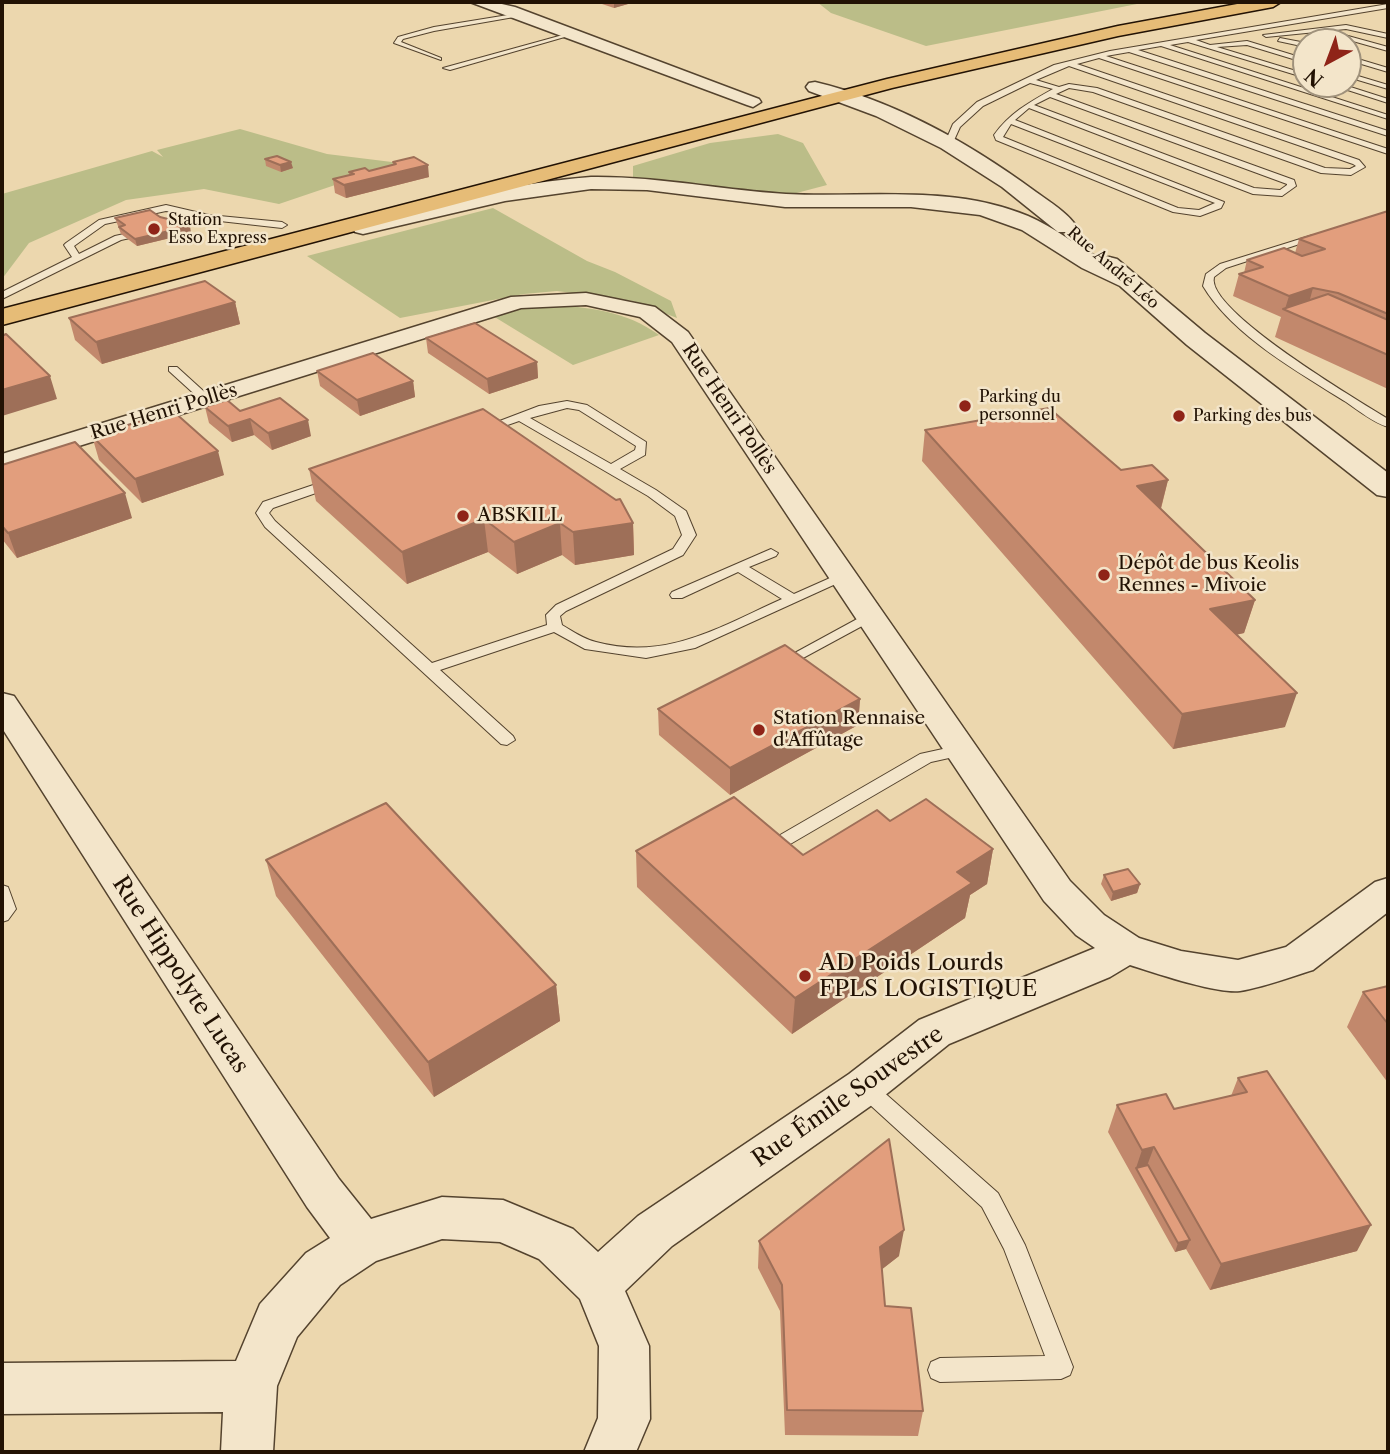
<!DOCTYPE html>
<meta charset="utf-8">
<style>
body{margin:0}
#map{position:relative;width:1390px;height:1454px;overflow:hidden;background:#ecd7ae;font-family:"Libre Caslon Text",serif}
canvas{display:block}
.frame{position:absolute;inset:0;border:4px solid #221204;pointer-events:none}
.north{position:absolute;left:1292px;top:28px;width:70px;height:70px;box-sizing:border-box;background:#f3e5ca;border:2px solid #9f917b;border-radius:50%;rotate:221deg;font-size:19px;font-weight:700;line-height:28px;text-align:center;color:#221204}
.north::after{content:'';display:block;margin:auto;width:24px;height:32px;background:#8f2418;clip-path:polygon(50% 0,100% 100%,50% 72%,0 100%)}
</style>
<div id="map">
<canvas width="1390" height="1454"></canvas>
<div class="frame"></div>
<div class="north">N</div>
</div>
<script>
const c = document.querySelector('canvas').getContext('2d');
c.lineJoin = 'round';
function fillPath(path, color) {
  c.fillStyle = color;
  c.fill(path, 'evenodd');
}
function trace(path, color, width, dash) {
  c.strokeStyle = color;
  c.lineWidth = width;
  c.lineCap = dash ? 'butt' : 'round';
  c.setLineDash(dash || []);
  c.stroke(path);
}
function write(font, color, halo, rows, align = 'center') {
  c.font = font + ' "Libre Caslon Text",serif';
  c.lineWidth = 5;
  c.setLineDash([]);
  c.textBaseline = 'middle';
  c.strokeStyle = halo;
  c.fillStyle = color;
  for (const [text, x, y, turn = 0] of rows) {
    c.save();
    c.translate(x, y);
    c.rotate((+turn || 0) * Math.PI / 180);
    c.textAlign = isNaN(turn) ? turn : align;
    if (halo) c.strokeText(text, 0, 0);
    c.fillText(text, 0, 0);
    c.restore();
  }
}
fillPath(new Path2D(`
 M817 2H1147L926 46 831 13Z
 M240 129 327 154 400 163 279 204 204 189 126 200 29 243 2 279V194L152 151 163 157 157 150Z
 M778 134 803 143 827 185 789 195 633 178V166L710 143Z
 M493 208 587 261 615 272 671 301 677 318 633 301 557 291 524 294 400 318 307 256Z
 M550 304C591 308 626 311 659 335L573 365 493 316 529 306Z`), '#bbbd88');
const service = new Path2D(`
 M1388 4V8L1196 40 1210 45 1247 41 1306 59V63L1247 45 1217 47 1306 74V78L1188 42 1170 45 1388 115V119L1161 46 1138 50 1388 131V136L1129 52 1106 56 1388 149V154L1099 58 1077 64 1359 160 1365 167 1351 175 1321 173 1093 92 1069 88 1056 94 1294 180 1296 186 1282 196 1253 194 1029 108 1015 120 1224 202 1221 208 1200 216 1173 212 996 140 994 135C1010 113 1028 103 1053 89L1030 83 983 106 960 127 951 147 944 145 953 124 977 102 1054 65 1110 51ZM1069 66 1353 164 1356 166 1350 169 1325 168 1097 88 1069 84 1059 87 1036 80ZM1050 97 1287 184V185L1280 190 1254 188 1034 105ZM1011 124 1215 203 1199 210 1178 208 1003 137Z
 M510 8 513 10 514 17 434 31 403 39 401 42 441 58V60L394 43 398 37 434 27 508 15 507 10Z
 M1346 25 1388 34V38L1346 29 1266 37 1263 35Z
 M1330 31 1388 47V51L1328 34Z
 M570 33 575 34 450 70 443 68Z
 M1280 38 1306 43V47L1278 41Z
 M1348 56 1388 68V72L1348 60Z
 M1348 73 1388 85V89L1348 77Z
 M1329 84H1341L1388 99V103Z
 M166 205 209 215 282 222 287 225 282 228 211 220 121 240 2 299V292L72 257 64 245 66 243 99 220ZM166 211 200 217 115 236 79 254 74 246 105 224Z
 M1313 235 1321 237 1226 268 1214 277C1205 310 1359 401 1388 419V427C1374 423 1359 411 1346 402 1298 372 1232 335 1203 286L1206 274 1220 264Z
 M169 367H177L210 397V401H202L169 371Z
 M567 401 587 405 646 442 645 455 620 469 656 490 686 511 696 535 683 555 566 611 560 616 562 625C572 631 584 639 596 642 667 661 719 627 782 599L738 572 682 598H672L670 595 672 592 771 549 778 553 776 556 749 567 794 594 839 574 844 573 851 577 695 648 646 658 585 649 554 632 440 670 513 736 515 740 507 745 501 744 265 527 256 513 263 502 328 480H336V486L273 508 269 513 275 521 432 663 547 625 546 615 556 605 673 549 682 535 675 516 648 496 519 421 482 434 476 430 539 406ZM567 408 579 410 636 446 635 450 611 464 530 418Z
 M870 612 877 616 875 619 803 658 798 659 791 655Z
 M961 745 969 750 967 754 931 762 780 850H768L765 846 768 842 920 754Z
 M2 885 8 887 16 909 8 920 2 922Z
 M864 1078 871 1081 998 1193 1025 1245 1073 1367 1070 1375 1061 1379 940 1382 931 1378 928 1370 931 1362 940 1358 1045 1356 1004 1249 982 1207 857 1093 854 1087 857 1081Z`);
const minor = new Path2D(`
 M470 2H493L515 7 759 99 761 102 753 107 747 105Z
 M586 293 655 307 688 332 1070 881 1104 915 1139 938 1181 951 1238 960 1286 947 1375 882 1388 878V912L1313 970C1290 977 1264 987 1240 991 1217 994 1155 973 1130 965L1110 977 949 1044 879 1100 672 1246 625 1291 649 1346 650 1419 636 1452H584L598 1418 599 1346 580 1299 539 1259 500 1242 442 1239 376 1261 340 1285 297 1337 277 1386 273 1452H221L223 1412 2 1414V1363L236 1361 260 1304 306 1253 330 1238 307 1207 2 728V693L14 696 339 1179 371 1219 442 1197 503 1200 573 1229 598 1252 638 1216 849 1074 919 1020 1095 948 1076 935 1044 901 672 342 640 317 586 305 521 308 2 470V454L511 297Z`);
const tertiary = new Path2D(`
 M815 82C895 101 971 144 1036 192 1050 202 1068 213 1077 227L1074 232H1058L1002 187 941 148 876 116 809 91 806 87 809 83Z
 M591 177C657 176 721 190 786 194 867 198 951 184 1028 216 1054 227 1076 245 1100 259L1109 257 1117 259 1205 333 1388 473V497L1377 495 1187 345 1120 286 1082 268 1022 230 980 215 911 207H785L647 190 591 189 505 201 363 234 355 232 352 227 355 222C433 203 511 183 591 177Z`);
const primary = new Path2D(`
 M1248 2H1281L1273 7 1118 36 892 88 2 325V309L887 79 1118 26Z`);
trace(service, '#54432e', 2);
trace(minor, '#54432e', 3);
trace(tertiary, '#54432e', 3);
trace(primary, '#221204', 3);
fillPath(service, '#f3e5ca');
fillPath(minor, '#f3e5ca');
fillPath(tertiary, '#f3e5ca');
fillPath(primary, '#e6bc77');
fillPath(new Path2D(`
 M599 2H628V4L614 8 599 3Z
 M265 159 293 168 281 172 266 166Z
 M393 162 429 177 346 198 335 193 333 179 349 176V172L369 171 393 165Z
 M1388 211V389L1275 337 1281 317 1233 296 1239 274 1244 273 1247 260 1295 253 1299 239Z
 M160 217 191 233 137 246 121 234 115 218Z
 M235 302 240 324 102 364 75 340 69 318Z
 M426 338 537 362 538 378 489 394 428 353Z
 M317 371 413 381 415 397 360 416 320 386Z
 M205 407 240 411 311 436 272 450 254 435 232 442 209 423Z
 M925 430 1168 480 1161 509 1255 600 1244 633 1236 635 1285 727 1173 749 922 461Z
 M92 436 224 475 142 503 99 460Z
 M2 465 132 518 17 558 2 539Z
 M309 469 633 523 634 555 575 565 562 555 517 574 488 552 407 584 316 501Z
 M860 699 858 725 730 795 659 735 658 709Z
 M890 821 993 849 987 884 970 895 965 918 792 1034 637 887 636 851 803 855Z
 M266 860 556 985 560 1021 434 1097 276 896Z
 M1104 875 1140 884 1137 893 1111 901 1101 884Z
 M1388 986V1083L1347 1027 1363 992Z
 M1238 1078 1357 1251 1210 1290 1186 1249 1175 1252 1108 1132 1117 1105 1174 1109 1231 1096Z
 M759 1241 899 1256 882 1269 885 1306 923 1411 918 1436 785 1435 780 1311 758 1268Z`), '#c2886c');
fillPath(new Path2D(`
 M614 2H628V4L614 8Z
 M291 162 293 168 281 172 280 165Z
 M428 165 429 177 346 198 344 185Z
 M190 226 191 233 137 246 135 239Z
 M1313 288 1307 310 1285 309 1289 296Z
 M235 302 240 324 102 364 96 342Z
 M537 362 538 378 489 394 487 379Z
 M50 376 57 399 2 416V390Z
 M413 381 415 397 360 416 357 400Z
 M250 419 254 435 232 442 228 426Z
 M308 420 311 436 272 450 268 433Z
 M218 451 224 475 142 503 135 479Z
 M1168 480 1160 511 1137 486Z
 M125 493 132 518 17 558 8 533Z
 M484 519 488 552 407 584 402 552Z
 M560 523 562 555 517 574 514 542Z
 M633 523 634 555 575 565 573 532Z
 M1255 600 1244 633 1200 642 1210 609Z
 M1297 693 1285 727 1173 749 1182 714Z
 M860 699 858 725 730 795V768Z
 M993 849 987 884 970 895 965 918 792 1034 795 998 957 872Z
 M1140 884 1137 893 1111 901 1113 892Z
 M556 985 560 1021 434 1097 428 1062Z
 M1154 1147 1144 1174 1136 1168 1142 1150Z
 M1371 1225 1357 1251 1210 1290 1221 1264Z
 M904 1230 899 1256 876 1274 880 1247Z
 M1190 1240 1186 1249 1175 1252 1178 1243Z`), '#9e6f58');
const building = new Path2D(`
 M277 156 291 162 280 165 265 159Z
 M414 157 428 165 344 185 333 179 354 174 349 172 365 168 369 171 396 164 393 162Z
 M150 210 160 217 168 219 177 217 190 226 135 239 119 227 125 225 115 218Z
 M1388 211V314L1338 293 1313 288 1289 296 1239 274 1263 267 1247 260 1284 248 1302 256 1325 249 1299 239Z
 M205 281 235 302 96 342 69 318Z
 M1328 294 1388 320V355L1283 309Z
 M475 323 537 362 487 379 426 338Z
 M6 334 50 376 2 390V336Z
 M373 353 413 381 357 400 317 371Z
 M280 398 308 420 268 433 250 419 228 426 205 407 227 400 240 411Z
 M1049 408 1121 470 1152 465 1168 480 1137 486 1255 600 1210 609 1297 693 1182 714 925 430Z
 M483 409 616 500 620 499 633 523 573 532 560 523 514 542 484 519 402 552 309 469Z
 M173 411 218 451 135 479 92 436Z
 M75 442 125 493 8 533 2 526V465Z
 M785 645 860 699 730 768 658 709Z
 M734 797 803 855 877 810 890 821 926 799 993 849 957 872 972 883 795 998 636 851Z
 M386 803 556 985 428 1062 266 860Z
 M1128 869 1140 884 1113 892 1104 875Z
 M1388 986V1024L1363 992Z
 M1267 1071 1371 1225 1221 1264 1154 1147 1142 1150 1117 1105 1166 1094 1174 1109 1247 1092 1238 1078Z
 M889 1139 904 1230 880 1247 885 1306 911 1308 923 1411 787 1410 782 1285 759 1241Z
 M1148 1165 1190 1240 1178 1243 1136 1168Z`);
fillPath(building, '#e29e7d');
trace(building, '#9e6f58', 2);
for (const [x, y, r, color] of [
 [154,229,7,"#8f2418"],
 [965,406,7,"#8f2418"],
 [1179,416,7,"#8f2418"],
 [463,516,7,"#8f2418"],
 [1104,575,7,"#8f2418"],
 [759,730,7,"#8f2418"],
 [805,976,7,"#8f2418"]
]) {
  const dot = new Path2D();
  dot.arc(x, y, r, 0, 2 * Math.PI);
  c.fillStyle = color;
  c.fill(dot);
  trace(dot, '#f3e5ca', 2.5);
}
write('16px', '#221204', '#f3e5ca', [
 ["Station",168,220],
 ["Esso Express",168,238],
 ["Parking du",979,397],
 ["personnel",979,415],
 ["Parking des bus",1193,416]
], 'left');
write('16px', '#221204', '#f3e5ca', [
 ["Rue André Léo",1113,268,41]
]);
write('19px', '#221204', '#f3e5ca', [
 ["Rue Henri Pollès",729,409,56],
 ["Rue Henri Pollès",164,412,-17]
]);
write('19px', '#221204', '#f3e5ca', [
 ["ABSKILL",477,516],
 ["Dépôt de bus Keolis",1118,564],
 ["Rennes - Mivoie",1118,586],
 ["Station Rennaise",773,719],
 ["d'Affûtage",773,741]
], 'left');
write('23px', '#221204', '#f3e5ca', [
 ["AD Poids Lourds",819,963],
 ["FPLS LOGISTIQUE",819,989]
], 'left');
write('23px', '#221204', '#f3e5ca', [
 ["Rue Hippolyte Lucas",180,975,57],
 ["Rue Émile Souvestre",848,1097,-35]
]);
</script>
